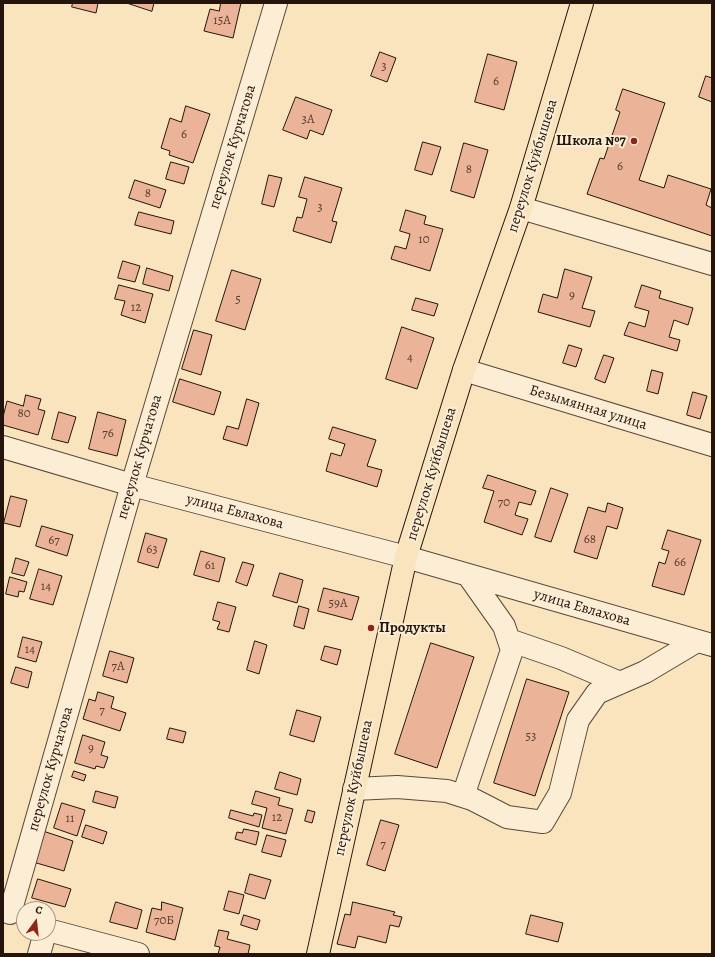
<!DOCTYPE html>
<meta charset="utf-8">
<style>
body{margin:0}
#map{position:relative;width:715px;height:957px;overflow:hidden;background:#fae4be;font-family:Alegreya,serif}
canvas{display:block}
.frame{position:absolute;inset:0;border:4px solid #24140b;pointer-events:none}
.north{position:absolute;left:16px;top:901px;width:40px;height:40px;box-sizing:border-box;background:#fcedd5;border:1px solid #a69684;border-radius:50%;rotate:15deg;font-size:11px;font-weight:700;line-height:16px;text-align:center;color:#24140b}
.north::after{content:'';display:block;margin:auto;width:14px;height:18px;background:#8f2418;clip-path:polygon(50% 0,100% 100%,50% 72%,0 100%)}
</style>
<div id="map">
<canvas width="715" height="957"></canvas>
<div class="frame"></div>
<div class="north">С</div>
</div>
<script>
const c = document.querySelector('canvas').getContext('2d');
c.lineJoin = 'round';
function fillPath(path, color) {
  c.fillStyle = color;
  c.fill(path, 'evenodd');
}
function trace(path, color, width, dash) {
  c.strokeStyle = color;
  c.lineWidth = width;
  c.lineCap = dash ? 'butt' : 'round';
  c.setLineDash(dash || []);
  c.stroke(path);
}
function write(font, color, halo, rows, align = 'center') {
  c.font = font + ' Alegreya,serif';
  c.lineWidth = 4;
  c.setLineDash([]);
  c.textBaseline = 'middle';
  c.strokeStyle = halo;
  c.fillStyle = color;
  for (const [text, x, y, turn = 0] of rows) {
    c.save();
    c.translate(x, y);
    c.rotate((+turn || 0) * Math.PI / 180);
    c.textAlign = isNaN(turn) ? turn : align;
    if (halo) c.strokeText(text, 0, 0);
    c.fillText(text, 0, 0);
    c.restore();
  }
}
const building = new Path2D(`
 M73 3H98L96 13 72 7Z
 M127 3H154L152 11Z
 M221 3H241L233 38 204 31 210 9 219 11Z
 M380 52 396 58 387 82 371 76Z
 M488 54 517 62 504 110 475 102Z
 M706 76 712 78V102L699 97Z
 M623 89 665 103 639 180 664 188 668 175 711 189 706 205 712 208V236L587 194 600 158 604 159 620 112 616 110Z
 M296 97 332 110 323 135 310 130 307 139 283 130Z
 M186 106 210 114 193 163 169 155 170 151 161 148 170 118 181 122Z
 M423 142 441 147 432 175 415 170Z
 M464 143 488 150 474 198 451 191Z
 M171 162 189 167 184 184 166 179Z
 M269 175 282 178 274 207 262 204Z
 M305 177 342 188 332 221 337 222 331 243 293 231 297 217 302 218 307 199 299 197Z
 M135 180 166 190 160 208 129 198Z
 M406 210 426 216 424 224 443 229 430 271 391 259 395 246 406 249 410 234 400 231Z
 M139 212 174 221 171 234 135 225Z
 M123 261 140 266 135 282 118 278Z
 M147 268 173 276 169 291 143 284Z
 M565 269 592 277 582 308 595 311 590 327 538 312 543 294 557 298Z
 M232 270 261 279 245 330 216 321Z
 M119 285 153 294 145 323 121 315 125 301 115 299Z
 M642 285 661 291 659 298 693 308 688 325 674 320 669 337 680 340 677 351 624 335 629 322 645 327 649 311 635 307Z
 M416 298 438 304 434 316 412 310Z
 M402 327 434 338 417 389 386 379Z
 M194 330 212 335 201 375 182 369Z
 M569 345 582 349 576 367 563 363Z
 M604 355 614 358 605 383 595 379Z
 M652 370 663 373 658 394 647 391Z
 M180 379 221 392 214 415 173 402Z
 M693 392 707 396 700 419 687 415Z
 M26 395 41 399 38 409 45 411 38 435 3 425V417L7 401 23 406Z
 M247 399 259 403 247 446 223 439 227 426 238 429Z
 M59 412 76 417 68 443 52 439Z
 M98 412 126 420 117 456 89 449Z
 M333 427 376 440 367 466 382 470 377 487 326 471 331 453 341 456 345 444 329 439Z
 M488 475 536 491 531 505 519 502 515 515 528 519 522 535 484 522 494 491 483 488Z
 M551 488 568 494 551 542 535 537Z
 M11 496 27 500 20 527 4 523Z
 M608 503 623 508 617 529 607 526 597 559 574 552 588 507 605 512Z
 M42 526 73 535 67 556 36 546Z
 M668 530 701 540 684 595 652 586 659 562 665 564 669 551 662 549Z
 M146 533 167 539 158 568 138 562Z
 M201 551 225 558 219 582 194 575Z
 M16 558 29 562 24 576 12 573Z
 M243 562 254 565 247 586 236 582Z
 M39 569 62 576 53 605 30 599Z
 M280 573 303 580 297 603 273 596Z
 M10 577 27 582 24 592 19 591 18 597 6 594Z
 M324 588 359 597 352 620 318 611Z
 M218 602 236 607 229 632 217 629 220 622 213 620Z
 M299 606 309 609 304 629 294 626Z
 M23 637 42 642 36 662 18 657Z
 M255 641 267 645 259 674 247 670Z
 M431 643 474 657 437 768 395 754Z
 M325 646 341 650 337 665 321 660Z
 M110 651 134 658 127 683 103 676Z
 M16 667 32 672 28 688 11 683Z
 M527 679 569 692 535 796 494 783Z
 M98 692 114 697 111 708 126 713 120 731 83 719 89 699 95 701Z
 M297 710 321 717 314 742 290 735Z
 M170 728 186 732 183 743 167 739Z
 M83 735 105 742 101 755 108 757 104 768 96 766 95 769 75 763Z
 M74 771 86 775 84 781 72 777Z
 M280 772 301 779 297 795 275 789Z
 M96 791 118 797 115 808 93 802Z
 M256 791 280 798 278 805 293 809 286 834 262 828 267 808 252 804Z
 M62 803 85 810 77 836 54 828Z
 M231 810 253 816 254 813 262 815 259 827 229 818Z
 M308 810 315 812 312 823 305 821Z
 M381 820 399 825 385 871 367 865Z
 M86 825 107 832 103 844 82 837Z
 M244 829 259 832 256 845 235 839 237 832 242 833Z
 M43 831 73 841 64 871 33 862Z
 M267 835 286 840 281 857 262 852Z
 M250 874 271 880 265 899 245 893Z
 M38 879 71 889 65 907 32 898Z
 M229 891 244 895 239 914 224 910Z
 M116 902 142 910 137 929 110 922Z
 M162 902 183 908 175 940 146 932 152 908 161 910Z
 M353 902 395 912 393 915 402 917 399 927 390 925 386 943 358 936 355 948 337 944 345 914 350 915Z
 M244 915 260 920 257 930 241 925Z
 M531 915 563 923 558 942 526 934Z
 M219 930 229 932 227 939 250 945 248 954H218L220 947 215 946Z`);
fillPath(building, '#ebb398');
trace(building, '#24140b', 1);
const minor = new Path2D(`
 M521 208 712 264
 M464 370 712 445
 M3 447 132 485 406 557 712 645
 M509 640 561 658 620 683
 M354 789 397 787 447 791 472 799 507 817 543 822 560 793 578 720 597 693 645 672 697 641
 M463 796 512 650 504 626 468 575
 M10 913 132 485 276 3
 M48 930 138 954
 M39 954 45 933`);
const major = new Path2D(`
 M318 954 406 557 464 370 521 208 582 3`);
trace(minor, '#5a4838', 24);
trace(major, '#24140b', 24);
trace(minor, '#fcedd5', 22);
trace(major, '#fae4be', 22);
for (const [x, y, r, color] of [
 [634,141,4,"#8f2418"],
 [371,628,4,"#8f2418"]
]) {
  const dot = new Path2D();
  dot.arc(x, y, r, 0, 2 * Math.PI);
  c.fillStyle = color;
  c.fill(dot);
  trace(dot, '#fcedd5', 1.5);
}
write('13px', '#563c2e', null, [
 ["15А",222,21],
 ["3",384,67],
 ["6",496,82],
 ["3А",308,120],
 ["6",184,135],
 ["6",620,167],
 ["8",469,170],
 ["8",148,194],
 ["3",320,208],
 ["10",424,240],
 ["9",572,296],
 ["5",238,300],
 ["12",136,308],
 ["4",410,358],
 ["80",24,414],
 ["76",108,434],
 ["70",504,503],
 ["68",590,540],
 ["67",54,541],
 ["63",152,550],
 ["66",680,563],
 ["61",210,566],
 ["14",46,587],
 ["59А",338,604],
 ["14",30,650],
 ["7А",118,667],
 ["7",102,711],
 ["53",531,737],
 ["9",91,749],
 ["12",277,818],
 ["11",70,819],
 ["7",383,845],
 ["70Б",164,921]
]);
write('bold 15px', '#24140b', '#fcedd5', [
 ["Школа №7",626,141],
 ["Продукты",379,628,"left"]
], 'right');
write('15px', '#24140b', '#fcedd5', [
 ["переулок Курчатова",233,147,-73],
 ["переулок Куйбышева",533,166,-73],
 ["Безымянная улица",588,408,17],
 ["переулок Курчатова",140,457,-74],
 ["переулок Куйбышева",432,474,-73],
 ["улица Евлахова",235,512,15],
 ["улица Евлахова",582,608,16],
 ["переулок Курчатова",51,769,-74],
 ["переулок Куйбышева",354,788,-78]
]);
</script>
